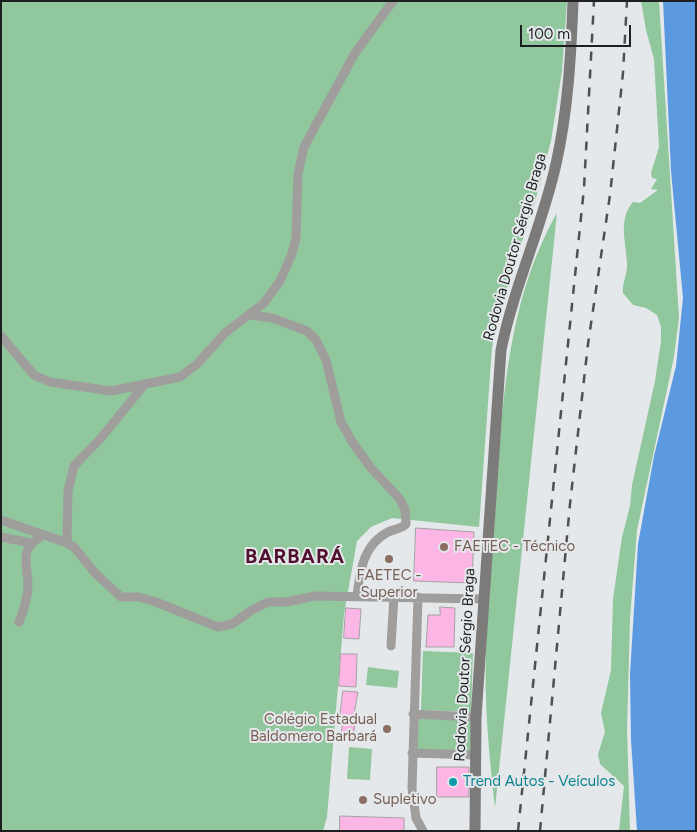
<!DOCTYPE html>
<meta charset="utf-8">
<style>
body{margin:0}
#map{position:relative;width:697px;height:832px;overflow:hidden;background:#e4e8eb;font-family:Figtree,sans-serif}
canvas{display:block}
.frame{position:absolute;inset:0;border:2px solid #1e1f20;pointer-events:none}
.scale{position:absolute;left:520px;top:25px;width:111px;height:22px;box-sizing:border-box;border:2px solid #1e1f20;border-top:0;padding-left:6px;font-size:15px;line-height:18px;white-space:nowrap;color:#1e1f20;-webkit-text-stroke:4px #e4e8eb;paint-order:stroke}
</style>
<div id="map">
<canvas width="697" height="832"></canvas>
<div class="frame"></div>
<div class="scale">100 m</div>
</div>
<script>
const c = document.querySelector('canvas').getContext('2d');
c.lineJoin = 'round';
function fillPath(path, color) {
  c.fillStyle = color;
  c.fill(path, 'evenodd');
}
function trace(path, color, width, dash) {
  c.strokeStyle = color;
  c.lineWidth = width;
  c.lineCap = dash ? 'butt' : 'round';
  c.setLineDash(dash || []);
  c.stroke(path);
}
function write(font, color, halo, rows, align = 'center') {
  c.font = font + ' Figtree,sans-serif';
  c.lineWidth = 4;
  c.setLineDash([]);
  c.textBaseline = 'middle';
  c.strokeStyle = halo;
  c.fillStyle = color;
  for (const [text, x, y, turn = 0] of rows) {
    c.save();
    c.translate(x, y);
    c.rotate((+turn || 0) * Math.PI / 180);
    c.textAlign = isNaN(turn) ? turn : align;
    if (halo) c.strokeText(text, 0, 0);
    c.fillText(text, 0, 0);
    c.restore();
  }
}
fillPath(new Path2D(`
 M1 1H567L562 71 551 141 536 198 500 310 492 348 479 527 392 518 371 527 357 541 344 614 327 817 323 831H1Z
 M641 1H659L679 318 674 357 637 530 630 619 627 730 630 831H619L624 786 600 764 598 754 605 732 601 713 611 670 613 599 622 537 630 506 632 485 655 381 661 341V327L657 315 646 308 633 305 623 293C622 283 627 275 627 266 627 245 617 220 633 202L640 203 658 190 651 189 657 179 652 178 651 173 659 147 654 59 646 30Z
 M557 213 495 808C489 755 484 702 486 649 488 604 492 559 495 513 502 412 505 304 557 213Z
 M423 651 473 653 471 712 421 710Z
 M368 667 399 671 397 688 366 685Z
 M419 718 472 719 470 751 415 750Z
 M349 747 372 749 370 780 347 779Z`), '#90c79d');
fillPath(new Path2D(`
 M663 1H696V831H637L631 740 630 674 638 544 654 456 676 366 683 298 671 171Z`), '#5b9ae1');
const building = new Path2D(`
 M416 528 474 532 472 583 414 581Z
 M440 607 455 608 454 647H426L428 615H440Z
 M346 608 361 609 359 639 344 638Z
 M341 654H357L356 687 339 686Z
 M343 691 358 692 353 720 340 719Z
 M343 723 355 724 353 738 341 736Z
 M437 767H469V797H437Z
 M340 816 404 818V831H340Z`);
fillPath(building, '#fbb6e6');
trace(building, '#a5a1a4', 1);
trace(new Path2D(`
 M251 315 272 318 307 331 316 340 326 360 341 422 353 443 371 468 399 498 405 509 406 524C401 529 395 529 388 532 363 545 360 571 357 596
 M1 336 34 375 50 382 111 391 180 377 197 364 225 333 264 303 280 281 292 254 296 238 298 174 304 147 355 53 393 1
 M1 520 67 543 74 547 95 573 121 597H139L156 602 218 627 232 624 252 610 268 602H286L315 596 483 599
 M1 537 31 543
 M67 543 68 491 74 466 101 438 145 384
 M418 597 412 788 416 818 423 831
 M19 622C24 610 28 597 28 584 27 561 19 549 42 536
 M391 646 394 596
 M413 714 476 717
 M412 753 475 755`), '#a09d9d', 9);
trace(new Path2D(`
 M475 831 476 717 501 350C514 286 542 227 556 164 568 111 571 55 573 1`), '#7d7a7a', 11);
trace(new Path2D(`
 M518 831 584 188 594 1
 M540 831 570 504 588 344 610 195 623 73 627 1`), '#4e5051', 2.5, [9, 9]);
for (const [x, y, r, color] of [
 [444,547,5,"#8d6e63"],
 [389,559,5,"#8d6e63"],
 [387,729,5,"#8d6e63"],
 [453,782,5,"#0f9aa8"],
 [363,800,5,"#8d6e63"]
]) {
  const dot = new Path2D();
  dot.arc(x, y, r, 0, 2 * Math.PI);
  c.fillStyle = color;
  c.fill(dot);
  trace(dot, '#e4e8eb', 2);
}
write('15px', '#1e1f20', '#e4e8eb', [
 ["Rodovia Doutor Sérgio Braga",515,247,-74],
 ["Rodovia Doutor Sérgio Braga",465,665,-87]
]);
write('15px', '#785e54', '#e4e8eb', [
 ["FAETEC - Técnico",454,547],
 ["FAETEC -",389,576,"center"],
 ["Superior",389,593,"center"],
 ["Colégio Estadual",377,720,"right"],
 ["Baldomero Barbará",377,737,"right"],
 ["Supletivo",373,800]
], 'left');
write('15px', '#0d838f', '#e4e8eb', [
 ["Trend Autos - Veículos",463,782]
], 'left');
c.letterSpacing = '1px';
write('bold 20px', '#51102e', '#e4e8eb', [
 ["BARBARÁ",295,557]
]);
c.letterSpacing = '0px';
</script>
